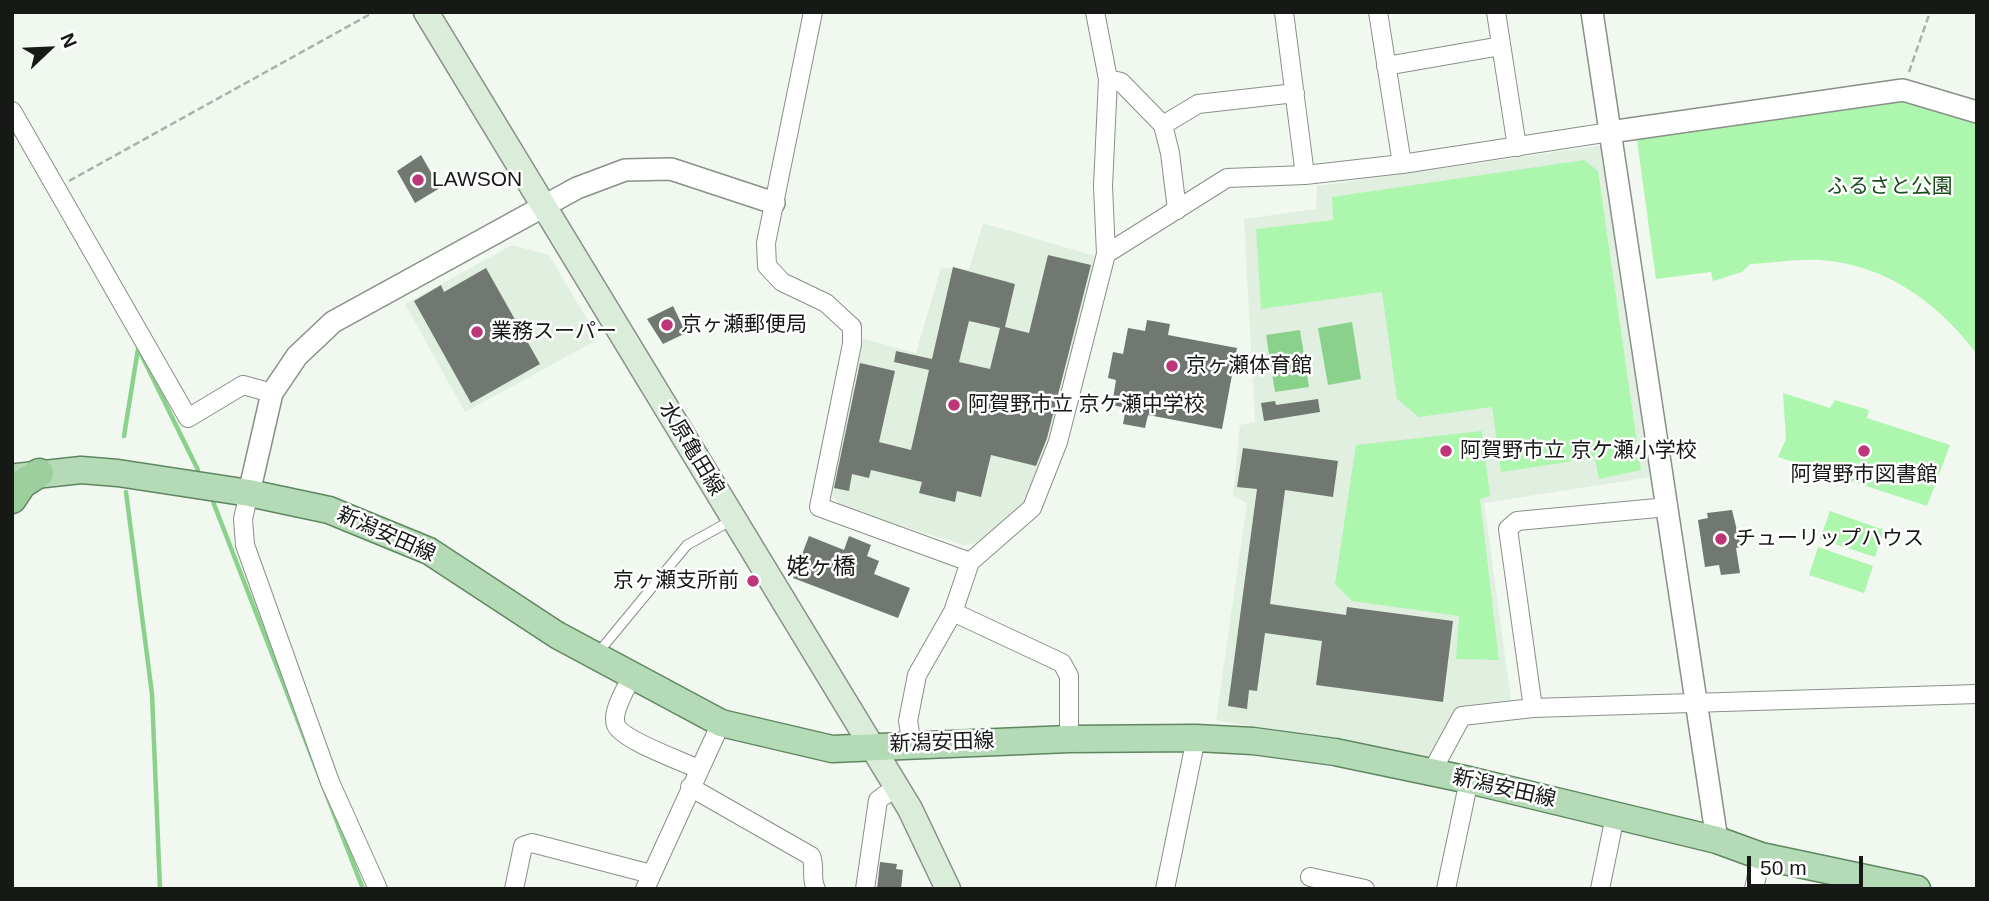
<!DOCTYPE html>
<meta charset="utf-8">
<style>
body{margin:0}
#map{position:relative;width:1989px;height:901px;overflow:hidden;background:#f0f8f0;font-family:Helvetica,sans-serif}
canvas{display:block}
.frame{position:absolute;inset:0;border:14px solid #161916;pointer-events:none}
.north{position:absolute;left:14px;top:14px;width:70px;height:70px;-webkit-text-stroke:5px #fff;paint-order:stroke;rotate:67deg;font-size:19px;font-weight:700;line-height:28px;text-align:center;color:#161916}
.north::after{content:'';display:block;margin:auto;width:24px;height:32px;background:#161916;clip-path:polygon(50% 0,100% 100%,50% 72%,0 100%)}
.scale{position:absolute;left:1747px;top:856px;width:116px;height:32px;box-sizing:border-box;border:4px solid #161916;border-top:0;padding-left:9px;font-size:21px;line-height:24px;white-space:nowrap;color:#161916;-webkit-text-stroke:5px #fff;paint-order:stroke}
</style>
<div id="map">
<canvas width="1989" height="901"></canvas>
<div class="frame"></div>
<div class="north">N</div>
<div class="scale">50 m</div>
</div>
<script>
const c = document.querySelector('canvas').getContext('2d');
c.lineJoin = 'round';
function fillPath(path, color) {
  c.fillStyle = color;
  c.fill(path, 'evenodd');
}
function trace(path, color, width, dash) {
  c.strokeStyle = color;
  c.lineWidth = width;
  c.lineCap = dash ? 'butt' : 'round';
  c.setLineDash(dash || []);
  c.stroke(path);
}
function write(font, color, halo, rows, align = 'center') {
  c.font = font + ' Helvetica,"Noto Sans JP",sans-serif';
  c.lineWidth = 5;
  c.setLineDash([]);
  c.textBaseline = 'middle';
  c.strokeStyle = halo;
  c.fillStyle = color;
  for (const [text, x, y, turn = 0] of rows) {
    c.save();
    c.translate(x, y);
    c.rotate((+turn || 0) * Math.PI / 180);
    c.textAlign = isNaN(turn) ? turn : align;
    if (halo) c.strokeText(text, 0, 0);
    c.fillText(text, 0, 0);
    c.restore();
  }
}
fillPath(new Path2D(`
 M1598 146 1607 152 1658 476 1484 503 1512 707 1460 706 1433 758 1216 720 1247 503 1233 496 1240 425 1255 422 1244 219 1316 209 1317 186Z
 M983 223 1098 257 1049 457 1025 512 992 540 964 545 840 507 829 489 861 338 916 353 941 268 969 269Z
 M512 245 549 255 599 339 465 412 405 304Z`), '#e1efe1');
fillPath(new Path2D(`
 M1907 97 1977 120V354C1937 302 1887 265 1820 260 1797 259 1773 263 1750 264L1742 272 1713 281 1711 272 1656 279 1637 140Z
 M1584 160 1598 171 1641 470 1599 479 1595 458 1501 472 1492 407 1419 417 1397 399 1382 292 1261 309 1256 229 1333 220 1332 197Z
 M1783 393 1830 408 1835 400 1869 410 1867 418 1950 445 1927 506 1778 457 1786 439Z
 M1482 431 1490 496 1480 499 1499 660 1456 659 1459 616 1352 601 1335 584 1356 445Z
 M1830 511 1884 530 1875 557 1820 539Z
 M1818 547 1873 566 1864 593 1809 575Z`), '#adf6ae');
fillPath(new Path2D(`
 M1352 322 1361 379 1328 385 1318 328Z
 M1300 330 1309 387 1275 392 1266 335Z`), '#8ad28b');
trace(new Path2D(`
 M138 348 198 470
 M124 436 138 349
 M126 492 152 694 160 889
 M212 499 363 889`), '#8ad28b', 4.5);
fillPath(new Path2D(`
 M421 155 440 188 415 203 397 171Z
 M1048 255 1091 265 1047 438 1036 466 991 455 981 497 957 491 955 502 919 493 922 482 871 470 869 478 852 474 849 491 834 488 860 363 895 371 879 442 911 450 929 370 894 362 896 351 932 359 953 267 1015 284 1005 327 1029 333ZM969 321 1000 328 990 369 959 362Z
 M486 268 540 364 471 403 414 301 441 285 444 292Z
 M673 306 686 333 663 344 647 319Z
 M1147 320 1170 324 1168 335 1237 348 1222 429 1148 415 1145 428 1123 424 1126 408 1112 405 1116 380 1108 378 1113 352 1123 354 1128 328 1145 331Z
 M1318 399 1320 412 1264 421 1261 403 1275 401 1276 405Z
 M1243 448 1338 461 1333 497 1285 490 1270 604 1346 615 1347 607 1453 621 1443 702 1316 685 1322 641 1265 633 1257 691 1249 690 1247 709 1228 706 1257 489 1237 487Z
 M1732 510 1741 547 1736 548 1740 573 1721 575 1719 565 1705 567 1698 520 1708 518 1707 513Z
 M809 536 844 550 849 536 871 545 867 556 879 561 874 574 910 588 898 618 793 578Z
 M880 862 897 864 896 869 903 870 901 889H877Z`), '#717871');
const service = new Path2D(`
 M597 654 687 545 732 520`);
const minor = new Path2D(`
 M813 12 766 243 767 266 782 282 826 303 852 327V344L819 507 970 562
 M1284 12 1305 175
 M1378 12 1402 164
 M1496 12 1517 147
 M1386 66 1501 46
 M1108 79 1121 82 1163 125 1170 153 1177 210
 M12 111 188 418 243 385 272 393
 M1163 125 1198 104 1295 93
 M1106 254 1227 178 1305 175 1402 164 1610 132
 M249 493 243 519 245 545 330 782 378 889
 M953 612 1062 663 1069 676V739
 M631 678C626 689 611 712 616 725 622 740 682 761 698 769
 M1533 708 1508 529 1517 521 1668 507
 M912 744 908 721 917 675 953 612 970 562 1032 508 1058 442 1106 254 1103 186 1108 79 1095 12
 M1431 773 1462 716 1533 708 1977 694
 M690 787 811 856C816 868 810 878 816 889
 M1310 877 1365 889
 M514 889 523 846 532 843 651 874
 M645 889 721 723
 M865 889 878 800 896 787
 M1165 889 1196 738
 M1446 889 1469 780
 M1600 889 1615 816
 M1754 889 1761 856`);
const tertiary = new Path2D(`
 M1592 12 1717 840
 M1610 132 1903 90 1977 112
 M249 493 272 393 297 356 333 322 577 188 625 170 671 169 774 203`);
const secondary = new Path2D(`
 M426 12 910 809 948 889`);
const primary = new Path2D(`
 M17 477 81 470 118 473 249 493 329 510 429 551 557 635 721 723 832 749 1069 739 1196 738 1253 741 1335 752 1469 780 1717 840 1761 856 1917 889`);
const trunk = new Path2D(`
 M12 499 22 484 39 473`);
trace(service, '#899088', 11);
trace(minor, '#899088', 20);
trace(tertiary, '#899088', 24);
trace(secondary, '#899088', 27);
trace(primary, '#5e875f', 29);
trace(trunk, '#5e875f', 31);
trace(new Path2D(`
 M1909 72 1930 12
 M69 181 374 12`), '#aab1aa', 2.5, [7, 3.5]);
trace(service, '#fff', 9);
trace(minor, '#fff', 18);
trace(tertiary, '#fff', 21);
trace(secondary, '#daeddb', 24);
trace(primary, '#b5dab6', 26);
trace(trunk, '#9cce9e', 28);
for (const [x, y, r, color] of [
 [418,180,7,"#bd3778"],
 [667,325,7,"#bd3778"],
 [477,332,7,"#bd3778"],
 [1172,366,7,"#bd3778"],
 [954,405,7,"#bd3778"],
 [1446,451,7,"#bd3778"],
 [1864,451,7,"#bd3778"],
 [1721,539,7,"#bd3778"],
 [753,581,7,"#bd3778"]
]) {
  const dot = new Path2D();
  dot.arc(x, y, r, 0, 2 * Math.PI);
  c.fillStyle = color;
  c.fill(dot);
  trace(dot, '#fff', 2.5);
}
write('21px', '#161916', '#fff', [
 ["LAWSON",432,180],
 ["京ヶ瀬郵便局",681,325],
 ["業務スーパー",491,332],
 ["京ヶ瀬体育館",1186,366],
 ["阿賀野市立 京ケ瀬中学校",968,405],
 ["阿賀野市立 京ケ瀬小学校",1460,451],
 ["阿賀野市図書館",1864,475,"center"],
 ["チューリップハウス",1735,539],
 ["京ヶ瀬支所前",739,581,"right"]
], 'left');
write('21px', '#194b1d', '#fff', [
 ["ふるさと公園",1890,187]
]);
write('21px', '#161916', '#fff', [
 ["水原亀田線",691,449,59],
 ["新潟安田線",386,535,24],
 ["新潟安田線",942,743,-2],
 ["新潟安田線",1504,789,13]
]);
write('23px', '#161916', '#fff', [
 ["姥ヶ橋",821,568]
]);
</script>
